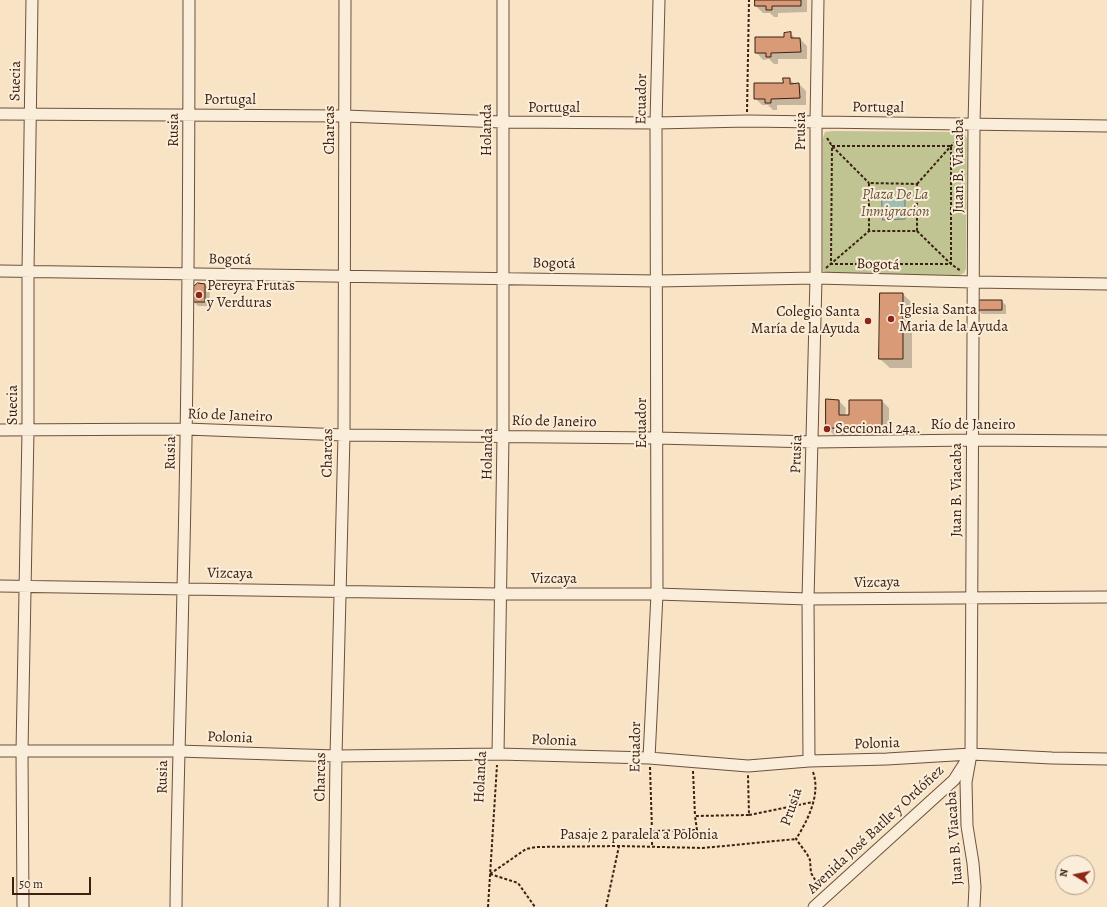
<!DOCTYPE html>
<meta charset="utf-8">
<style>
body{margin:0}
#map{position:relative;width:1107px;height:907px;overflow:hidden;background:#f8e3c5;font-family:Alegreya,serif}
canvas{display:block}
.north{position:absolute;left:1055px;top:855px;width:40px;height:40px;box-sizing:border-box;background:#faedd9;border:1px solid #ae9b89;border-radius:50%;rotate:280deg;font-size:11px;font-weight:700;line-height:16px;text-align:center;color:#3c2011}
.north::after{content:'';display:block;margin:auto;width:14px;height:18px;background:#8f2418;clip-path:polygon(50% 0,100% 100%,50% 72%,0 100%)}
.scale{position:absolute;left:12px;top:877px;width:79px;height:18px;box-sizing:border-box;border:2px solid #3c2011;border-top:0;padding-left:5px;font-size:12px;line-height:14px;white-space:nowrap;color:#3c2011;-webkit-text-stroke:3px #faedd9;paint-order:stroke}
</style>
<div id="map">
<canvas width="1107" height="907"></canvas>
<div class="north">N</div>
<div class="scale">50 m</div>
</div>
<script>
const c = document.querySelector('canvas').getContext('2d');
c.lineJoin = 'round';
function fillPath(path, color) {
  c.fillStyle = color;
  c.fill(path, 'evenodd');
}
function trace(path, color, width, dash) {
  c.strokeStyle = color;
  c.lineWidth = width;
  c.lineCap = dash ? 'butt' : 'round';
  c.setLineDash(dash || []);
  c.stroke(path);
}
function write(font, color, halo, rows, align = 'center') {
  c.font = font + ' Alegreya,serif';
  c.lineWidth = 4;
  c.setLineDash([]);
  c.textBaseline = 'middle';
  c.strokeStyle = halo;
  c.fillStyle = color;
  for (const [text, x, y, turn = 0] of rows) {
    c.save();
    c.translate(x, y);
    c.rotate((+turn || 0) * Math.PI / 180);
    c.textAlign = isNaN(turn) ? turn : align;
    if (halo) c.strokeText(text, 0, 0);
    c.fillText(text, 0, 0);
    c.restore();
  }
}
fillPath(new Path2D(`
 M833 131 960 132 965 134 967 139 966 268 964 273 958 276 826 273 823 270V138L825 132Z`), '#c0c392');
const water = new Path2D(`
 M882 198H905V219L883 220Z`);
fillPath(water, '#9dbeb3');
trace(water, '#767f72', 1);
fillPath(new Path2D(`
 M756 0H807V12L778 13V17H774L770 13H763L756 6Z
 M790 33 796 39H800L807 46V59H778V64H774L769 59 763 60 756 52 785 38Z
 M789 79 795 84H799L806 91V105H777V110H773L768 105H762L755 98 784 84Z
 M205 285 210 289 209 306H198L193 301Z
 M903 294 912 303V368H890L880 359Z
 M1001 301 1006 305V314H982L977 309Z
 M839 401 846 408 845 416H850V401H882L889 408V436L834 435 827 428Z`), '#0003');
const building = new Path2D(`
 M755 0H801V6H772V10H766V6H755Z
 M791 32V38H800L801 52 771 53V57H766V53H755V37H784V33Z
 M783 78H790V84L799 83 800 98 771 99V103H765V99H754V83H783Z
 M198 283 205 284V302H192V288Z
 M880 293H903V359H879Z
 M976 300H1002V310H976Z
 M826 399 839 400V415H849V400H882V429L826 428Z`);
fillPath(building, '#d99a78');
trace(building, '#3c2011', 1);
const minor = new Path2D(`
 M0 114 345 116 502 122 656 123 747 121 1107 126
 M0 271 657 281 816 278 973 282 1107 284
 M0 430 186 429 344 435 657 438 813 442 972 440 1107 441
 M0 586 500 594H657L808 599 1107 597
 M0 751H178L336 756 498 754 649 758 748 766 809 761 887 759 971 754 1052 758 1107 759
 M498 754 503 436V0
 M649 758 657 594 656 123 659 0
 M809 761 808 599 816 278V122L818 0
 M23 907 22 751 28 431V271L32 0
 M176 907C177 801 181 694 183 588 188 392 189 196 189 0
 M334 907 336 756 344 435 345 0
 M814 907 954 780 968 758
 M974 907 975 887 973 863 967 826 966 782 971 754 974 125 977 0`);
trace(minor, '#6b513e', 13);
trace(new Path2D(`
 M747 112 749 0
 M827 138 832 146 869 183
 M832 146H951V264H831Z
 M917 184 951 146 963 135
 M917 231 951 264 961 271
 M826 268 869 231H917V184L869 183V231
 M650 767 652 831V846
 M693 771 695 816
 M813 772C821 794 808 820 796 839L807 854 810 860 811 873 820 888
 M749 815 813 802
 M652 831 697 830 695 816 749 815 748 775
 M490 874 526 849 536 847 619 846 703 848 796 839
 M490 874 518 883 535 907
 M488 907 497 765
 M606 907 619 846`), '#3c2011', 2, [3, 2]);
trace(minor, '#faedd9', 11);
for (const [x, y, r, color] of [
 [199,295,4,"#8f2418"],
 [891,319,4,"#8f2418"],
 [868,321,4,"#8f2418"],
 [827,429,4,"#8f2418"]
]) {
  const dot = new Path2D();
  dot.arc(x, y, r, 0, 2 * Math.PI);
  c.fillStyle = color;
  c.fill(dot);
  trace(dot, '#faedd9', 1.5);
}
write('15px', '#3c2011', '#faedd9', [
 ["Suecia",16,81,-89],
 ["Ecuador",642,99,-89],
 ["Portugal",230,100],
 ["Portugal",554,108],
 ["Portugal",878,108,1],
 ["Rusia",174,130,-90],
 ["Charcas",330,130,-90],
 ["Holanda",487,130,-90],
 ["Prusia",801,131,-90],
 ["Juan B. Viacaba",959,166,-90],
 ["Bogotá",230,260,1],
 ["Bogotá",554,264,1],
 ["Bogotá",878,265,2],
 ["Suecia",13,405,-90],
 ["Río de Janeiro",230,416,2],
 ["Río de Janeiro",554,422,1],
 ["Ecuador",642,423,-90],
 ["Río de Janeiro",973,425],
 ["Rusia",171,453,-89],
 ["Charcas",328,453,-89],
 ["Holanda",488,454,-89],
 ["Prusia",797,454,-88],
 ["Juan B. Viacaba",957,490,-90],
 ["Vizcaya",230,574,1],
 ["Vizcaya",554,579],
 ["Vizcaya",877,583,-1],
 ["Polonia",230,738,2],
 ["Polonia",554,741,2],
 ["Polonia",877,744,-2],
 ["Ecuador",636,747,-89],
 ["Rusia",163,777,-89],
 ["Charcas",321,777,-89],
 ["Holanda",481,777,-87],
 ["Prusia",792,807,-71],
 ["Avenida José Batlle y Ordóñez",876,830,-43],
 ["Pasaje 2 paralela a Polonia",639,835],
 ["Juan B. Viacaba",955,838,-94]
]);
write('italic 15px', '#645138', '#faedd9', [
 ["Plaza De La",895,195],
 ["Inmigracion",895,212]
]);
write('15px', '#3c2011', '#faedd9', [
 ["Pereyra Frutas",207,286],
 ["y Verduras",207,303],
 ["Iglesia Santa",899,310],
 ["Maria de la Ayuda",899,327],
 ["Colegio Santa",860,312,"right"],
 ["María de la Ayuda",860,329,"right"],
 ["Seccional 24a.",835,429]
], 'left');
</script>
